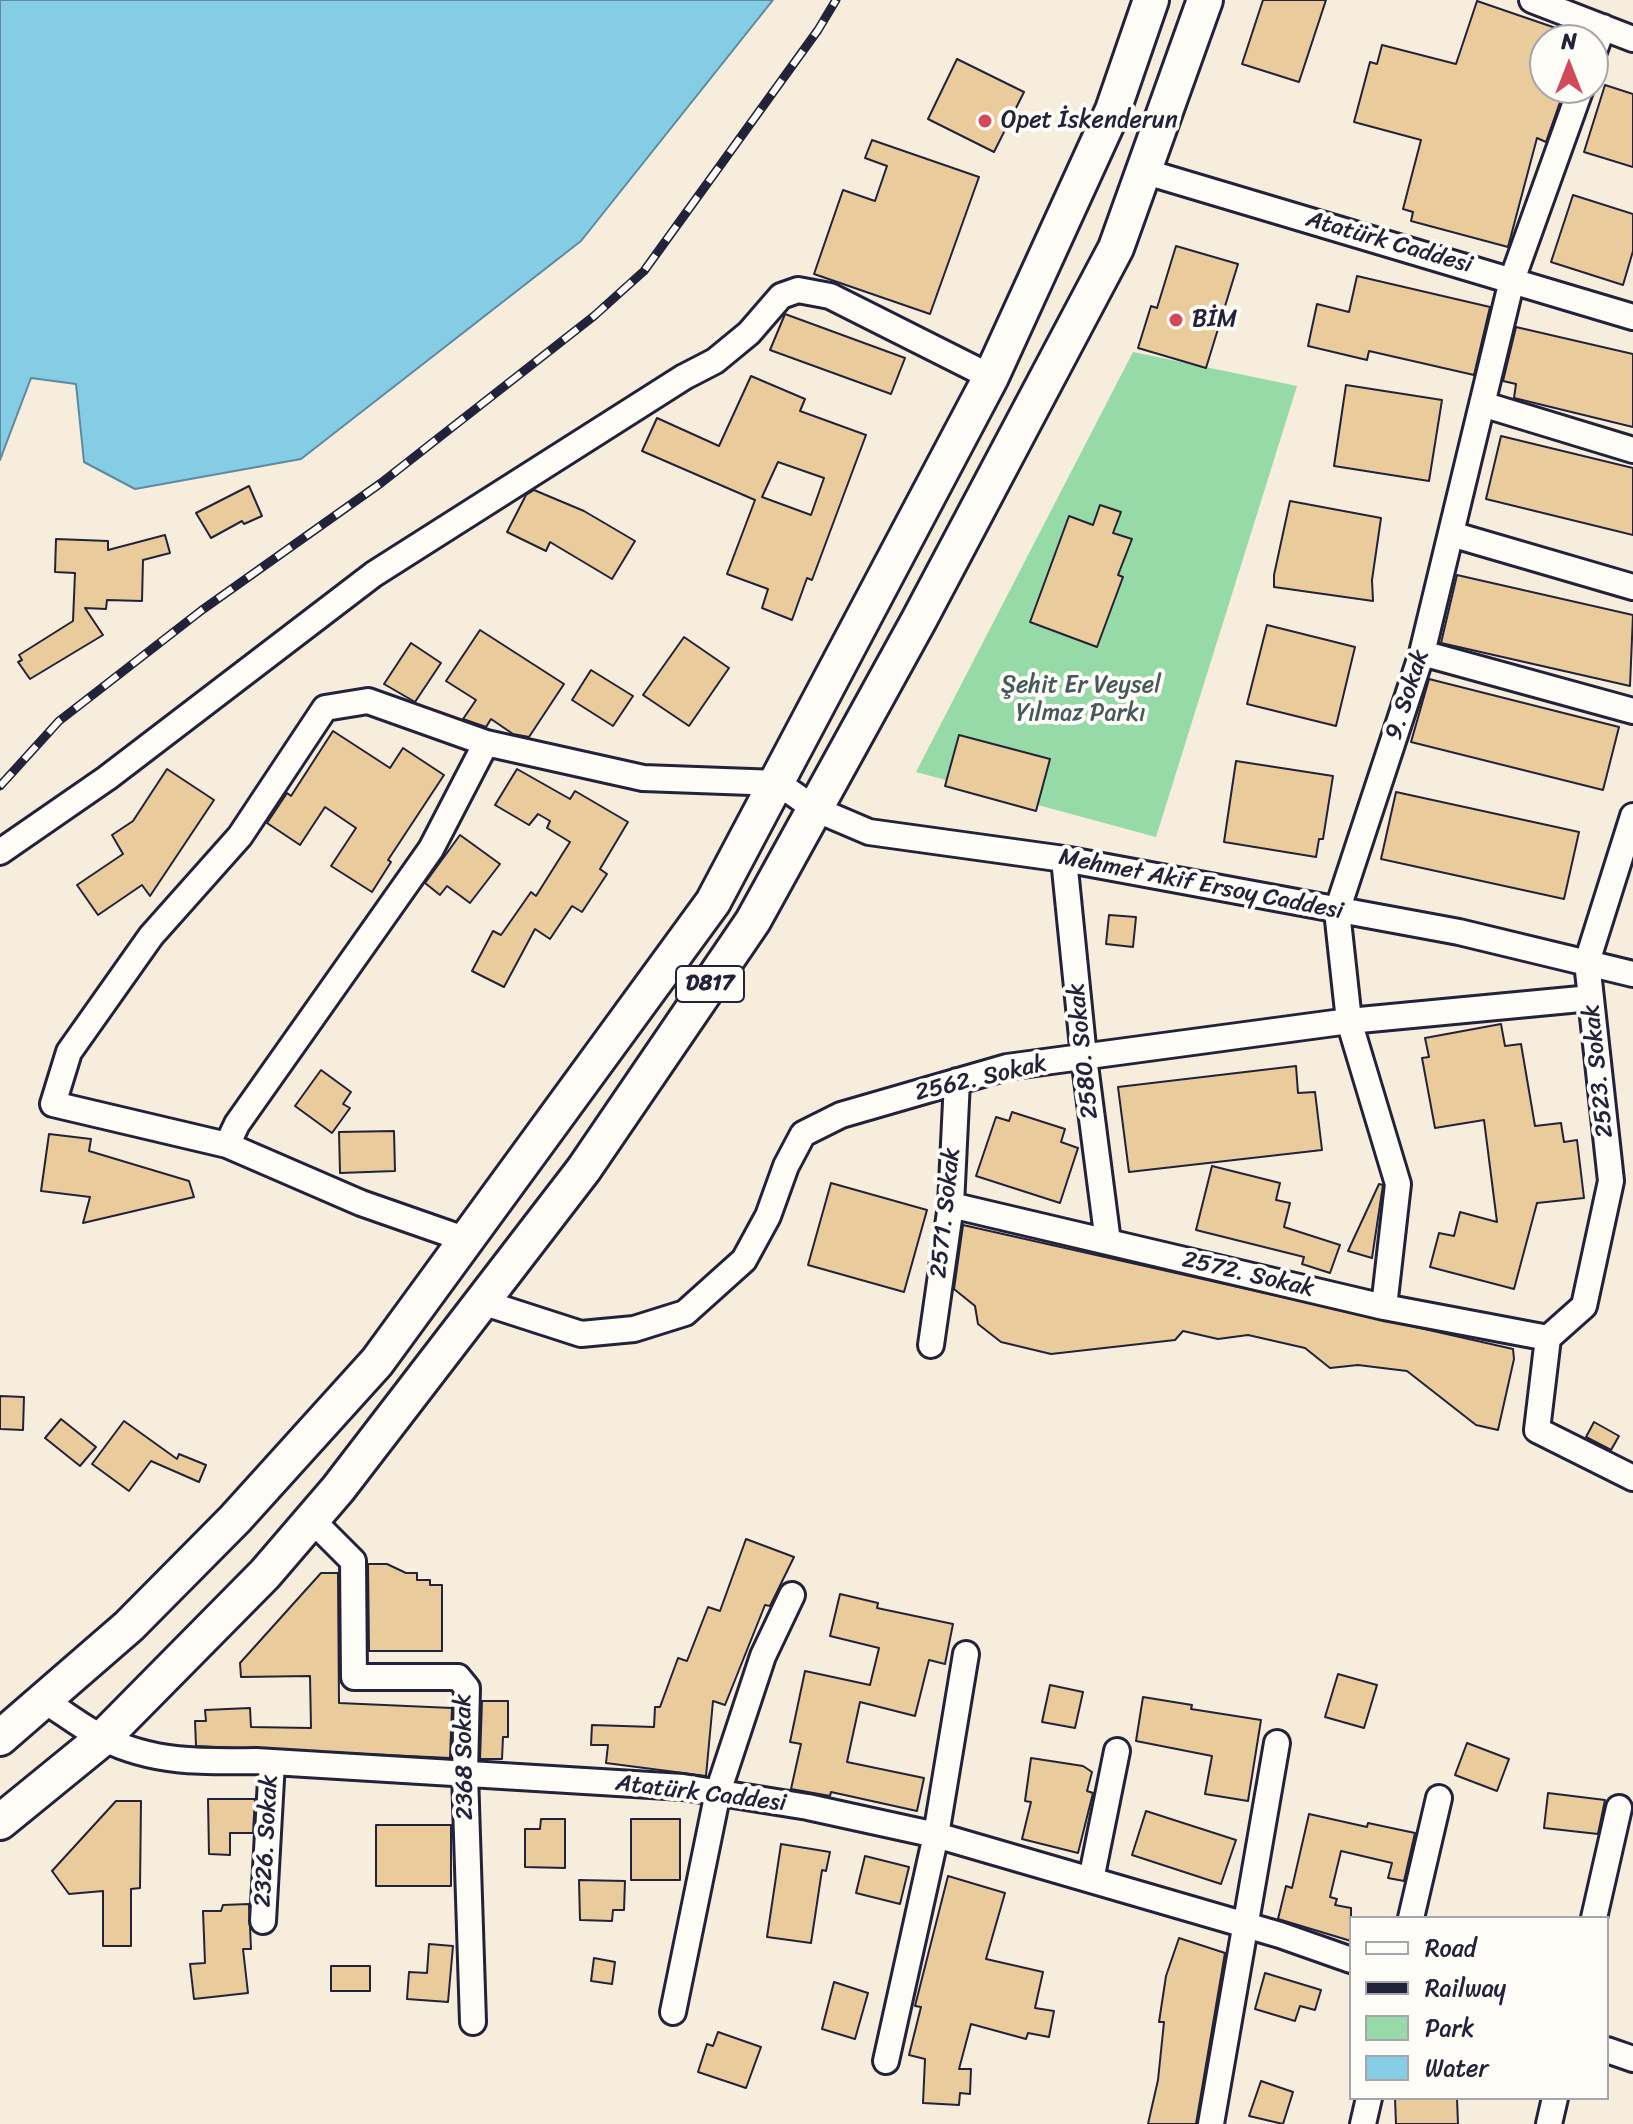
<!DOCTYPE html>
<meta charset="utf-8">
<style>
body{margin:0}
#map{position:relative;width:1633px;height:2124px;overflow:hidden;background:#f7eddc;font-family:Sriracha,sans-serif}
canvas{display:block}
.legend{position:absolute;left:1349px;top:1916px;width:260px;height:184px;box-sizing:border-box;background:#fdfcf7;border:2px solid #a5a5ac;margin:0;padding:10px 14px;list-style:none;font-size:24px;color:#22223b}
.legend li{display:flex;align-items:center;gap:16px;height:40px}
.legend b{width:40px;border:2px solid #a5a5ac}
.north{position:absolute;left:1529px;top:24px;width:80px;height:80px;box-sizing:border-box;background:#fdfcf7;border:2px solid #a5a5ac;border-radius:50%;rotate:0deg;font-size:22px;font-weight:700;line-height:32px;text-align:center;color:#22223b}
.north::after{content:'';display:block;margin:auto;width:28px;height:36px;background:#d1495b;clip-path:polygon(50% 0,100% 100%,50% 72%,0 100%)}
</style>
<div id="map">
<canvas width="1633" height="2124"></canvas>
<ul class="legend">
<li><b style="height:10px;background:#fdfcf7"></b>Road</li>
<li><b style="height:10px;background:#22223b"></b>Railway</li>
<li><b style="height:22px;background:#96daa7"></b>Park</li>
<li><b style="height:22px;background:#84cde5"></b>Water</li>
</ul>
<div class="north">N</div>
</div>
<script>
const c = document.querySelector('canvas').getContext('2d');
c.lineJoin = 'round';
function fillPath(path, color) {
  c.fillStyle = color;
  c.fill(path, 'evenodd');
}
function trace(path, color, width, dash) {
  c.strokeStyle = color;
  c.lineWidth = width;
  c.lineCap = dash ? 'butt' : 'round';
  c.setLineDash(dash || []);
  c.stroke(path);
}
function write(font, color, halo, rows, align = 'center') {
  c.font = font + ' Sriracha,sans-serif';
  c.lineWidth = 8;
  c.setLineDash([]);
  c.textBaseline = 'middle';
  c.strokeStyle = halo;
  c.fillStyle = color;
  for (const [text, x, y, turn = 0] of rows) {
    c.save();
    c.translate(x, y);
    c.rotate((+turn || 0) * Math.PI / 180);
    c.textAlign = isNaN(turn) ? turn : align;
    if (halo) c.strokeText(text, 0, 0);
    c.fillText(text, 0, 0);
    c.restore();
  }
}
fillPath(new Path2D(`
 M1133 352 1297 386 1156 837 916 772Z`), '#96daa7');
const water = new Path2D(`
 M0 0H773L581 241 301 459 135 489 84 462 76 384 31 378 0 460Z`);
fillPath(water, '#84cde5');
trace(water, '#5d89a1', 2);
const building = new Path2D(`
 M1263 0H1326L1299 82 1242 64Z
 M1477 1 1582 37 1581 40H1545V88H1565L1546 142 1537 138 1508 247 1411 221 1413 212 1403 209 1421 140 1354 122 1370 62 1377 64 1382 45 1456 64Z
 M957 59 1024 92 994 152 928 119Z
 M1605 85 1633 94V167L1584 152Z
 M872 140 979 177 930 314 814 274 843 190 875 201 887 166 865 158Z
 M1573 195 1633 214V251L1623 285 1551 262Z
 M1176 246 1238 264 1206 368 1138 348 1151 306 1157 308Z
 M1357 276 1490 307 1474 375 1369 351 1367 360 1308 346 1317 304 1349 312Z
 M785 314 905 358 891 394 770 350Z
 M1516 327 1633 354V427L1514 398 1516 384 1503 381Z
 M751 376 805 399 800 411 866 435 812 580 807 578 792 620 762 608 768 589 727 574 755 500 642 451 657 418 719 446ZM778 462 824 478 811 515 762 497Z
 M1346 385 1442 400 1429 481 1334 466Z
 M1501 436 1633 468V535L1486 499Z
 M249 486 262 516 244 524 242 521 211 538 196 513Z
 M534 490 584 511 635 541 612 579 550 542 546 551 507 532 526 495Z
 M1290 501 1381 518 1372 580 1373 601 1274 587V575Z
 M1100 505 1121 512 1113 533 1132 539 1118 575 1123 577 1097 647 1030 622 1069 516 1093 525Z
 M165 535 170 553 143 560 142 601 107 600 106 609 85 608 103 635 30 679 18 662 22 660 19 655 73 621 75 573 55 572 56 539 108 541V550Z
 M1457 575 1633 615 1630 686 1441 643Z
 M1267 625 1355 647 1336 726 1247 704Z
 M480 630 564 684 529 737 513 734 491 719 486 727 463 719 476 700 446 681Z
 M684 637 729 668 689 726 643 695Z
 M411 643 441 663 415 702 384 684Z
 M591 670 633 696 613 726 572 700Z
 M1429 679 1619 727 1603 790 1411 742Z
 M333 731 390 768 403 748 444 775 388 860 391 862 372 892 331 866 356 828 325 807 300 845 267 823 287 793 291 796Z
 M959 735 1050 759 1036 811 945 786Z
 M1236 761 1333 776 1323 839H1319L1316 857 1224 842Z
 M167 769 214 800 150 896 142 885 98 915 77 885 123 854 112 835 133 821Z
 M517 769 570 799 575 791 628 822 600 869 607 874 582 912 572 906 550 939 535 929 504 987 472 971 493 931 501 935 531 892 536 896 570 842 547 828 550 821 538 814 529 825 495 805Z
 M1396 792 1579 832 1564 899 1381 859Z
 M460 835 500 864 470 903 447 886 440 895 425 883Z
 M1109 915 1136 917 1133 947 1106 944Z
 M1501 1024 1505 1046 1521 1044 1535 1126 1561 1123 1564 1142 1577 1140 1584 1198 1537 1203 1514 1289 1430 1267 1439 1233 1454 1236 1460 1212 1497 1222 1484 1120 1435 1128 1422 1058 1429 1057 1425 1038Z
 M1296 1066 1298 1093 1315 1092 1322 1150 1129 1172 1118 1087Z
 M321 1070 351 1092 343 1104 350 1108 332 1133 295 1106Z
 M1012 1112 1065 1129 1061 1142 1078 1148 1060 1203 976 1176 996 1117 1009 1121Z
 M394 1131 395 1171 340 1173 339 1132Z
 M49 1134 91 1139 89 1151 189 1181 194 1197 83 1223 90 1197 41 1191Z
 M1212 1166 1280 1183 1276 1200 1290 1203 1284 1227 1340 1245 1330 1273 1302 1264 1304 1257 1196 1230Z
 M831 1183 927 1210 904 1292 808 1265Z
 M1379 1184 1383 1185 1372 1258 1348 1251Z
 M963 1225 1513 1349 1514 1359 1498 1430 1476 1425 1407 1371 1358 1365 1330 1368 1305 1348 1248 1335 1218 1339 1183 1331 1175 1340 1051 1354 1001 1342 978 1324 975 1306 954 1289Z
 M0 1396 24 1397 23 1430 0 1429Z
 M61 1419 96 1447 80 1466 45 1438Z
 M124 1421 177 1459 179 1454 206 1465 199 1482 151 1461 129 1491 92 1464Z
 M1594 1422 1619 1436 1611 1450 1586 1437Z
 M746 1539 794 1557 770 1606 765 1605 725 1705 713 1701 706 1776 606 1763 608 1745H591L592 1725 654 1727 655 1707H660L678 1658 687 1661 708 1607 720 1611Z
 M368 1564H387L406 1573H417V1580H430V1585H442V1651H369Z
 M321 1573H338L339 1703 452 1708 450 1758 196 1746 195 1721H206L205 1710 250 1708 251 1727 311 1728 310 1676 241 1677 240 1663Z
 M840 1594 878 1603 877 1608 953 1624 945 1664 929 1660 915 1716 860 1702 847 1762 924 1778 917 1811 831 1792 830 1796 791 1789 801 1744 790 1742 805 1671 870 1685 879 1648 830 1636Z
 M1338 1674 1377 1685 1364 1728 1325 1717Z
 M1050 1685 1083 1692 1075 1728 1042 1722Z
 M1143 1697 1192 1705 1191 1709 1261 1720 1248 1801 1205 1794 1212 1756 1136 1741Z
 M482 1701H508V1737H503L502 1759H480Z
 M1467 1743 1509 1759 1497 1791 1455 1775Z
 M1031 1758 1083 1766 1092 1772 1087 1791 1093 1793 1078 1853 1022 1839 1031 1802 1025 1801Z
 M1548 1793 1605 1800 1598 1834 1544 1828Z
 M208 1799H255L253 1833H230V1855L209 1854Z
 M116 1801H141L140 1888 131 1889V1946H103V1891L69 1894 52 1871Z
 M1146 1811 1236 1840 1221 1884 1132 1855Z
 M1309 1814 1367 1827 1368 1823 1415 1833 1404 1881 1388 1878 1392 1863 1341 1851 1330 1897 1337 1899 1335 1905 1351 1908V1941L1278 1919 1286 1886 1292 1888Z
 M541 1819H565V1868L525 1867V1829H540Z
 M631 1819H680V1880H631Z
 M376 1825H451V1886H376Z
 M781 1844 830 1852 826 1871 822 1870 811 1943 767 1937Z
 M865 1856 909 1867 900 1904 856 1893Z
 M948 1876 1005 1893 986 1959 1043 1972 1035 2008 1054 2011 1049 2037 1028 2033 1026 2039 971 2024 959 2069H971L970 2094 960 2093 959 2105 923 2103 925 2059 909 2055 921 2007 915 2006Z
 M579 1880 625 1881 624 1910H613L612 1921 580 1920Z
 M249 1904 251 1949H243L248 1993 194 1999 190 1964 205 1963 203 1911H221L223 1905Z
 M1179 1938 1225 1953 1196 2124H1148L1158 2080 1164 2022H1159L1166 1976Z
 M429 1944 453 1946 448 2002 407 1999 409 1972 427 1973Z
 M594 1958 615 1962 612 1984 591 1981Z
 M331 1966H370V1991H331Z
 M1265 1973 1321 1990 1315 2010 1300 2006 1295 2021 1255 2009Z
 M834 1982 868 1993 855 2039 822 2029Z
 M718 2032 761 2047 746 2088 698 2072 707 2044 713 2046Z
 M1261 2081 1293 2092 1283 2124 1249 2116Z
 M1395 2098H1457L1458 2124H1396Z`);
fillPath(building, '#e9cb9c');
trace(building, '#22223b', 2);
const minor = new Path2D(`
 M1532 0 1633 39
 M1593 54 1603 27
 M1143 171 1633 317
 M1482 404 1633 450
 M1451 534 1633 587
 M1422 653 1633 711
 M0 852 107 778 374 574 684 377 715 361 749 333 781 296 798 290 830 296 991 377
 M1064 859 1084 1057 1108 1242
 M227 1145 53 1104 69 1052 151 936 240 836 325 708 368 701 486 743
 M951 1205 1384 1307 1548 1338
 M467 1240 361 1203 227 1145 237 1124 431 849 486 743 643 778 778 783 815 809 869 832 1064 859 1459 932 1633 974
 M482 1302 581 1334 634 1329 685 1313 744 1260 768 1216 786 1166 803 1134 841 1115 1007 1067 1349 1021 1591 998
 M1384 1307 1398 1184 1349 1021 1337 911 1422 653 1512 280 1581 88
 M1548 1338 1584 1306 1611 1181 1587 962 1633 816
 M1548 1338 1537 1430 1633 1478
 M931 1345 951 1205 957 1081
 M312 1520 353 1561 354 1677H458L467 1688 465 1774 473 2022
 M45 1701C64 1713 83 1728 103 1738 152 1763 203 1762 256 1761L683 1787 808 1807 936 1835 1280 1935 1351 1960
 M1091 1880 1117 1751
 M1411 1918 1439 1798
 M1594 1918 1619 1808
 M263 1921 272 1762
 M673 2012 718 1792 763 1656 792 1595
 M1607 2050 1633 2059
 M886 2061 936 1835 966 1654
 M1211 2124 1277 1743
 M1363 2124 1369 2098
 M1549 2124 1555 2098`);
const highway = new Path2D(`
 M0 1738 129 1626 235 1519 377 1362 713 902 991 377 1113 110 1151 0
 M0 1822 103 1738 265 1574 338 1489 584 1169 753 921 919 620 1116 248 1205 0`);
trace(minor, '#22223b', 30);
trace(highway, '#22223b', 40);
trace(minor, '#fdfcf7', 24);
trace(highway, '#fdfcf7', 34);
const rail = new Path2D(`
 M0 786 59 721 202 610 381 483 594 316 644 271 818 30 836 0`);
trace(rail, '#22223b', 9);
trace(rail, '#fdfcf7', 6, [18]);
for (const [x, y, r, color] of [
 [985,121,8,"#d1495b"],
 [1176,320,8,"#d1495b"]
]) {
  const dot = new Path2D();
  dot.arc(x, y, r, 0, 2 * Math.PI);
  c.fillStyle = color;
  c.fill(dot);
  trace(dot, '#fdfcf7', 3);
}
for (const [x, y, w] of [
 [710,984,68]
]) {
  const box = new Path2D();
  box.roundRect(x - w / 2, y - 18, w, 36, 6);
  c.fillStyle = '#fdfcf7';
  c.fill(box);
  trace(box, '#22223b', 2);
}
write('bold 22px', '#22223b', null, [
 ["D817",710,984]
]);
write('24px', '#22223b', '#fdfcf7', [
 ["Opet İskenderun",1001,121],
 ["BİM",1192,320]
], 'left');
write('24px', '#22223b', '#fdfcf7', [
 ["Atatürk Caddesi",1389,243,16],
 ["9. Sokak",1408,695,-72],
 ["Mehmet Akif Ersoy Caddesi",1201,885,11],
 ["2580. Sokak",1084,1051,-96],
 ["2523. Sokak",1599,1071,-96],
 ["2562. Sokak",981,1079,-13],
 ["2571. Sokak",946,1213,-84],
 ["2572. Sokak",1248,1275,13],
 ["2368 Sokak",465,1757,-91],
 ["Atatürk Caddesi",701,1794,7],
 ["2326. Sokak",267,1841,-87]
]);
write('24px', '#45595b', '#fdfcf7', [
 ["Şehit Er Veysel",1081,686],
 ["Yılmaz Parkı",1081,714]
]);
</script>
